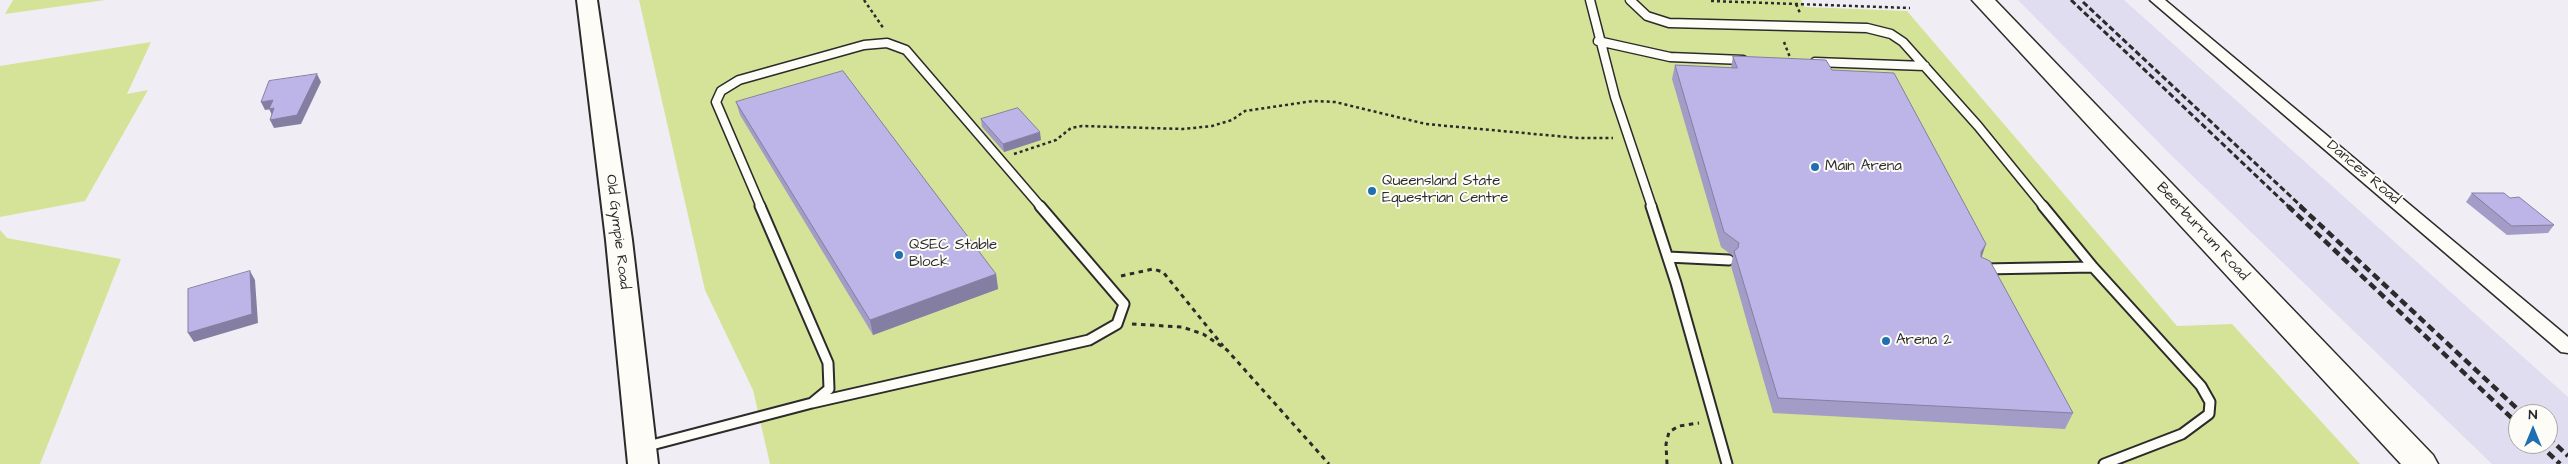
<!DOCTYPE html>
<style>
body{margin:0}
#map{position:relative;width:2568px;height:464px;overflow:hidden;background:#f0eef4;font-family:"Architects Daughter",sans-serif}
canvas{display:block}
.north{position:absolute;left:2508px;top:404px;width:50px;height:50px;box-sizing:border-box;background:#fdfcf7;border:1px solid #a9a8a5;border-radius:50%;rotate:0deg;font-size:14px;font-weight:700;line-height:20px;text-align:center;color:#2b2b2b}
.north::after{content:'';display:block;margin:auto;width:18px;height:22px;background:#1f6fb2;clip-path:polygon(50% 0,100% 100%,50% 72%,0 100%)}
</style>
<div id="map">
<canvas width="2568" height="464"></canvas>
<div class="north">N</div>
</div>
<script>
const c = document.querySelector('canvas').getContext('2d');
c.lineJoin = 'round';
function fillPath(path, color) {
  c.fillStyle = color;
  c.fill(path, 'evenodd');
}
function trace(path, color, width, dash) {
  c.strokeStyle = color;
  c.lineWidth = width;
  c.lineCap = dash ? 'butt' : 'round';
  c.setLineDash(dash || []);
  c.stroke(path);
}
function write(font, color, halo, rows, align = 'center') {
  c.font = font + ' "Architects Daughter",sans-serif';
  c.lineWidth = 4;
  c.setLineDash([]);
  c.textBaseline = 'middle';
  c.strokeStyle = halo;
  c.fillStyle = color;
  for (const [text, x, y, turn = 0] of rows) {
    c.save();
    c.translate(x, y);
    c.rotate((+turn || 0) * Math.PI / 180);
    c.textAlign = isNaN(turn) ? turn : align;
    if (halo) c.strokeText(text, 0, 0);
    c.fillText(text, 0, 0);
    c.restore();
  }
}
fillPath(new Path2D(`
 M2018 0H2124L2568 397V464H2492L2174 158ZM2518 414H2548V444H2518Z`), '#e1ddf0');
fillPath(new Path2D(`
 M13 0H105L5 14Z
 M639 0H1801L1805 7 1907 11 2177 326 2232 324 2360 464H770L753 390 705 290Z
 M151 42 127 94 148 90 85 201 0 217V66Z
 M0 230 7 238 121 259 40 464H0Z`), '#d4e397');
const serviceFar1 = new Path2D(`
 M1590 0 1615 97 1652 207
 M1630 0 1647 16 1669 23 1867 28 1891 34 1903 42 1978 126 2044 207
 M1598 41 1670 57 1743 60
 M1815 62 1925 66
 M761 207 716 102 721 91 739 80 864 45 887 43 906 50 1041 207`);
const service = new Path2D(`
 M760 206 828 363 829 389 812 403
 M1651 206 1676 283 1727 464
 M2043 206 2093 267 2201 386 2210 402 2209 414 2182 434 2104 464
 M1668 257 1729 260
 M1983 269 2093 267
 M812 403 1089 340 1117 324 1124 304 1040 206
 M644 447 812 403`);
const minor = new Path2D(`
 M2150 0H2165L2568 337V353L2561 352Z`);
const secondary = new Path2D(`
 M577 0H597L632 240 658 464H628L606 240Z`);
const primary = new Path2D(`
 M1972 0H1995L2433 455 2438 464H2401Z`);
trace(serviceFar1, '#2b2b2b', 11);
trace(service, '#2b2b2b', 13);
trace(minor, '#2b2b2b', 3);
trace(secondary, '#2b2b2b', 4);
trace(primary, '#2b2b2b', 3);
trace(new Path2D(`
 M864 0 884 29
 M1711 1 1910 8
 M1796 4 1800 13
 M1784 42 1791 60
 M1014 154 1056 140 1071 128 1082 126 1183 129 1212 126 1232 120 1245 111 1313 101 1335 102 1426 124 1578 138H1613`), '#2b2b2b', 2.5, [3, 3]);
trace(new Path2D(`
 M1121 276 1153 269 1163 272 1223 346
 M1132 324 1182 327 1203 334 1227 350 1329 464
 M1667 464 1666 444 1669 432 1679 426 1699 423`), '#2b2b2b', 3, [4.5, 4.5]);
trace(serviceFar1, '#fdfcf7', 8);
trace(service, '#fdfcf7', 9);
fillPath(minor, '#fdfcf7');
fillPath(secondary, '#fdfcf7');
fillPath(primary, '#fdfcf7');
trace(new Path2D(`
 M2071 0 2289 207
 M2083 2 2302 207`), '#2b2b2b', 3, [6, 3]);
trace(new Path2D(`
 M2288 206 2518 424
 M2300 206 2523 414
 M2548 437 2568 456
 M2539 444 2560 464`), '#2b2b2b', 4.5, [8, 4.5]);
fillPath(new Path2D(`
 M1733 56 1832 70 1981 257 2073 413 2065 429 1773 413 1731 266 1733 256 1721 247 1672 79 1675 65 1731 68Z
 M736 102 996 274 998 289 873 335 740 115Z
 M981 119 1041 140 1004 152 982 127Z
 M2472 193 2510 198 2554 225 2548 233 2507 235 2466 202Z`), '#a39cc7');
fillPath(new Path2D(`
 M317 74 321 82 301 124 274 128 270 120Z
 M273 100 277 108 273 117 269 109H271L265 110 261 102Z
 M1040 132 1041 140 1004 152 1003 144Z
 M1986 244 1981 259V252Z
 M250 271 255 280 258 323 194 342 188 333Z
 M996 274 998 289 873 335 870 320Z`), '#847fa2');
const building = new Path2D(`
 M1733 56 1826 60 1832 70 1894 73 1986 244 1981 252V257L1990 261 2073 413 1778 398 1734 251 1738 248 1739 243 1724 232 1675 65 1737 68Z
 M843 71 996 274 870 320 736 102Z
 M317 74 297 115 270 120 274 108 269 109 273 100 261 102 269 81Z
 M1018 108 1040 132 1003 144 981 119Z
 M2472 193H2504L2510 198 2519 197 2554 225 2512 226Z
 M250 271 252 314 188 333V289Z`);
fillPath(building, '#bdb5e7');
trace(building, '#847fa2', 1);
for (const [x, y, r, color] of [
 [1815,167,5,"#1f6fb2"],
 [1372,191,5,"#1f6fb2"],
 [899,255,5,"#1f6fb2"],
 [1886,341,5,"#1f6fb2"]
]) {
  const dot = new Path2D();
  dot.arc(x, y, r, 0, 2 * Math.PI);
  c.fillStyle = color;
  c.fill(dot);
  trace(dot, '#fdfcf7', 2);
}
write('15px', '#2b2b2b', '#fdfcf7', [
 ["Main Arena",1825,167],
 ["Queensland State",1382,182],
 ["Equestrian Centre",1382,199],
 ["QSEC Stable",909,246],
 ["Block",909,263],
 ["Arena 2",1896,341]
], 'left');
write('15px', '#2b2b2b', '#fdfcf7', [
 ["Dances Road",2363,173,40],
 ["Old Gympie Road",617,232,83],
 ["Beerburrum Road",2202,232,47]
]);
</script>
